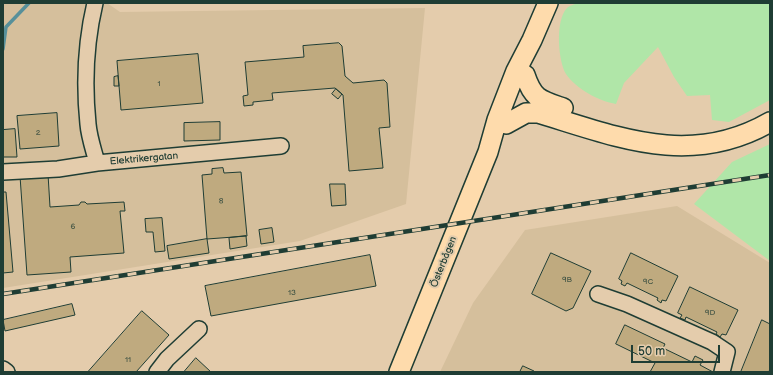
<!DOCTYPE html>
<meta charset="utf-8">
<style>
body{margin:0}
#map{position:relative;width:773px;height:375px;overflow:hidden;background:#e4ccac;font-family:"Balsamiq Sans",sans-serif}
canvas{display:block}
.frame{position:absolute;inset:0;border:4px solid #1f3d34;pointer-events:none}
.scale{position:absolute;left:631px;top:345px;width:89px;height:18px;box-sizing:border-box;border:2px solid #1f3d34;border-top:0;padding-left:5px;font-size:12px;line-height:14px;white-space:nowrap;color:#1f3d34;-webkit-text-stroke:3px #e4ccac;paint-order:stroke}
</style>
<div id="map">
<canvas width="773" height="375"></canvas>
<div class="frame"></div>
<div class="scale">50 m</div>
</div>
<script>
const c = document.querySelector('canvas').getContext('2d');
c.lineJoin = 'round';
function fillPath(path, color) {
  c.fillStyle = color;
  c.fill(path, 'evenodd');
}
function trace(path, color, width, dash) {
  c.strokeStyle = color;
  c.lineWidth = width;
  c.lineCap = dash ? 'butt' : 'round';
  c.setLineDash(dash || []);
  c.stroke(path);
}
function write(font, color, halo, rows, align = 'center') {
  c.font = font + ' "Balsamiq Sans",sans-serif';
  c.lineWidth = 4;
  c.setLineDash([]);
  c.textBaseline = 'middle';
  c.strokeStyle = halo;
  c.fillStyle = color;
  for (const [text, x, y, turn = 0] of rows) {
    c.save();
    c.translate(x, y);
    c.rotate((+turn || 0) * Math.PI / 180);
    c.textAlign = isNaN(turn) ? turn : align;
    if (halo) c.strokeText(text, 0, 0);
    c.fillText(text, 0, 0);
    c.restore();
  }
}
fillPath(new Path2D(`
 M3 3H107L120 12 425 8 406 204 300 241 3 288Z
 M677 206 770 263V372H440L473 303 525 230Z`), '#d5bf9c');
fillPath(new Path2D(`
 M578 3H770V100L729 122 712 120 710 95 687 96 674 77 658 47 624 83 616 104C599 101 576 89 566 74 558 61 555 20 567 8 569 6 575 4 578 3Z
 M770 144V261L694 204 732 162Z`), '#b0e6a8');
trace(new Path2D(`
 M3 49 6 27 29 3`), '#57909a', 3.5);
const building = new Path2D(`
 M339 43 342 46 345 76 353 83 384 80 387 83 390 127 379 128 383 168 349 171 343 95 335 88 272 93 273 100 253 102V105L244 106 243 96 248 95 245 62 304 57 303 46Z
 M198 54 203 103 121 110 117 61Z
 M118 76 119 86H114V77Z
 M336 89 342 94 338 99 332 94Z
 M57 113 59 146 20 149 17 116Z
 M220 122V140L184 141V123Z
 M15 129 17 157H3V130Z
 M223 168 224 173 241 172 247 236 207 239 202 175 212 174V169Z
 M48 174 50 207 79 205 81 202H85L87 204 124 202 125 211H120L124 253 70 257 71 272 27 275 20 176Z
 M330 184H345L346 205 332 206Z
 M3 192H6L13 272 3 273Z
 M162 218 165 251 155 252 153 232H146L145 219Z
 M272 228 274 242 261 244 259 230Z
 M246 236 247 246 230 249 229 238Z
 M207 239 209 253 169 259 167 246Z
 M551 253 591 271 573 308 566 311 532 294Z
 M631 253 678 276 666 301 662 300 661 303 657 300 658 298 627 283 625 286 621 284 622 281 619 279Z
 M370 255 376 286 211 316 205 286Z
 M690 287 738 310 726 335 722 334 720 337 716 334 717 332 686 317 685 320 680 318 682 315 678 313Z
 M72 304 75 315 5 331 3 320Z
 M142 311 169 335 136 372H88Z
 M762 320 770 324V368L769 372H741Z
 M625 325 665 344 663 348 692 362 695 356 703 360 700 365 713 372H650L655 363 616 344Z
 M196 358 211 372H184Z
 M523 366 534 371V372H520Z`);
fillPath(building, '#bfaa7f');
trace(building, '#1f3d34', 1);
const minor = new Path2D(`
 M95 3C86 41 84 85 88 124 89 137 94 151 97 163L281 146
 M3 172 58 169 97 163
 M598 294 627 304 712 342 727 352 722 372
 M3 369 7 372
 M157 372 167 359 199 329`);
const major = new Path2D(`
 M525 75C533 99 540 100 563 108
 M506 124 526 113H538C618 137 690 168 770 122
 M399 372 488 152 497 120 516 71 532 40 548 3`);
trace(minor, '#1f3d34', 18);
trace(major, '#1f3d34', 22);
trace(minor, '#e4ccac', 15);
trace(major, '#fedbac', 19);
const rail = new Path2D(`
 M3 294 770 175`);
trace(rail, '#1f3d34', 4.5);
trace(rail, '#e4ccac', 3, [9]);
write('8px', '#475847', null, [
 ["1",159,84],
 ["2",38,133],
 ["8",221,201],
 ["6",73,227],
 ["9B",567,280],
 ["9C",648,282],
 ["13",292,293],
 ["9D",710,313],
 ["11",128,360]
]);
write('10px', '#1f3d34', '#e4ccac', [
 ["Elektrikergatan",144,159,-5],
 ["Österbågen",444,262,-68]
]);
</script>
